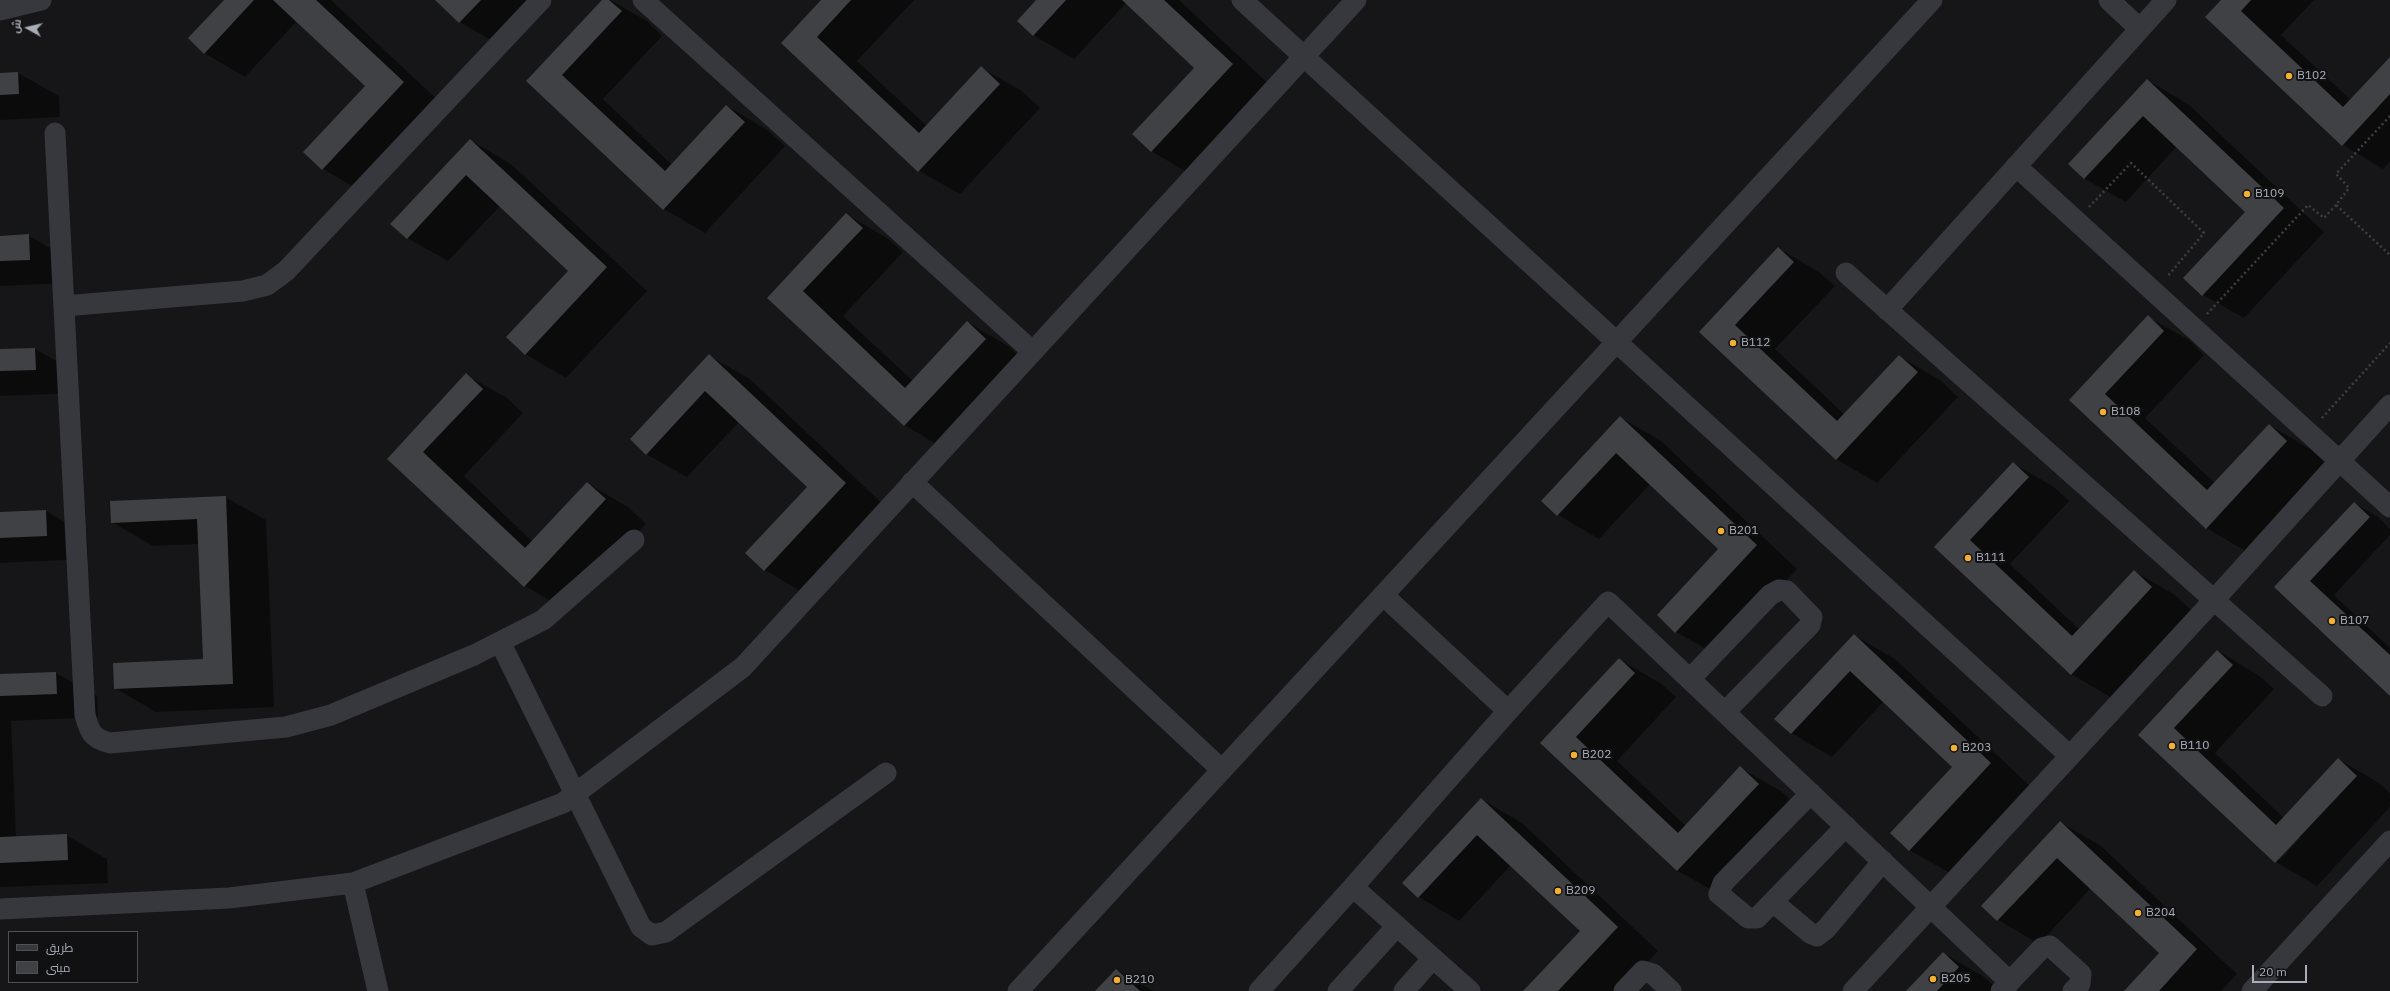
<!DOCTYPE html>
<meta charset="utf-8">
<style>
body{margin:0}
#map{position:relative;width:2390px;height:991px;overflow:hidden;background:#161618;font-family:"IBM Plex Sans",Cairo,sans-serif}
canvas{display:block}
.legend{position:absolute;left:8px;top:931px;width:130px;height:52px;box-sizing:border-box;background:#111113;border:1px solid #4d4f55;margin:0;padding:5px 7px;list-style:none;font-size:12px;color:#a8adb8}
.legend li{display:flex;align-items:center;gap:8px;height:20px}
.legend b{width:20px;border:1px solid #4d4f55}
.north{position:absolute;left:8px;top:8px;width:40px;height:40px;-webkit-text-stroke:3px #111113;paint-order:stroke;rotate:278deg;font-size:11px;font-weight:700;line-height:16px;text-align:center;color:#a8adb8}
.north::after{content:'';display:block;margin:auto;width:14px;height:18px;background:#a8adb8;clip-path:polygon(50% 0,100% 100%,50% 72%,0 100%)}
.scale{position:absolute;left:2252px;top:965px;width:55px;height:18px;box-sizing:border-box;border:2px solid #a8adb8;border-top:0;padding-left:5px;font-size:12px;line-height:14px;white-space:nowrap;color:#a8adb8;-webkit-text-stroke:3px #111113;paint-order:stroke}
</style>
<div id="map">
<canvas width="2390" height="991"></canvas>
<ul class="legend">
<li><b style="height:5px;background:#37383d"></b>طريق</li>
<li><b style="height:11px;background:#404145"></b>مبنى</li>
</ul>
<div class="north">ش</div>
<div class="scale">20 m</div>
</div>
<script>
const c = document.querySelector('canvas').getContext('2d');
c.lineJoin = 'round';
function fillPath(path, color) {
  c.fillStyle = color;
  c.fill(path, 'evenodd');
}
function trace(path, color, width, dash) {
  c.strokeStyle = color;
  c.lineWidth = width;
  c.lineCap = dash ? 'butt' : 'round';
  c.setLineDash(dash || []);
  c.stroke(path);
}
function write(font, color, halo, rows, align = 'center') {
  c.font = font + ' "IBM Plex Sans",sans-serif';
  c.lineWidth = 4;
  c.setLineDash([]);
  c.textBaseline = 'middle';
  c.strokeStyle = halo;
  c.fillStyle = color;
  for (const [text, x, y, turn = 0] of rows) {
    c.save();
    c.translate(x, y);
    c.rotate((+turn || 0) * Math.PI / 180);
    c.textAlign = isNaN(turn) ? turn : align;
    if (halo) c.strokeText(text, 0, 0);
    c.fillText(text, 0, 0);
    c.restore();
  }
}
fillPath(new Path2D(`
 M225 0H331L444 106 364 193 323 169 366 86 297 21 245 77 204 53Z
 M436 0H544L501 46 460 22Z
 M603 0H610L647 21 662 36 603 99 672 165 727 106 767 130 785 146 705 233 664 209 528 81Z
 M822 0H914L857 61 927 126 981 68 1022 91 1040 108 960 194 919 171 782 43Z
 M1037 0H1179L1273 88 1192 175 1151 151 1195 68 1126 3 1074 59 1033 35Z
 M2222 0H2314L2281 35 2351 100 2390 58V162L2383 169 2343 145Z
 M18 73 59 96 60 117 0 120V74Z
 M2147 80 2188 104 2324 232 2244 318 2203 295 2247 212 2177 146 2126 202 2085 179 2069 164Z
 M470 140 511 164 647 291 566 378 525 354 569 271 500 206 448 261 407 238Z
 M846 214 887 238 903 252 843 316 913 381 967 322 1008 346 1026 363 945 449 904 425 769 298Z
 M28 235 69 259 70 283 0 286V237Z
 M1778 248 1819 272 1835 286 1775 349 1845 415 1899 356 1940 380 1958 397 1877 483 1836 459 1700 332Z
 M2148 317 2189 340 2204 355 2145 418 2215 483 2269 425 2310 449 2328 465 2247 552 2206 528 2070 400Z
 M35 349 76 372 77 393 0 396V350Z
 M709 356 750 379 886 507 805 594 765 570 809 487 739 422 687 477 646 454Z
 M466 375 507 398 523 413 464 476 533 542 587 483 628 507 646 524 566 610 525 586 389 459Z
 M1620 417 1661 441 1797 569 1717 655 1676 632 1720 549 1651 483 1599 539 1558 515 1542 501Z
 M2013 463 2054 487 2069 501 2010 564 2080 630 2134 571 2175 595 2193 612 2112 698 2071 674 1935 547Z
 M225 497 266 520 274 707 156 712 115 688 204 660 199 544 153 546 112 522Z
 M2354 503 2378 517 2390 529V535L2334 595 2390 648V694L2276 587Z
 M46 511 87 535 88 559 0 563V513Z
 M1854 635 1895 659 2031 787 1950 873 1909 850 1954 766 1884 701 1832 757 1791 733Z
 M2218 651 2258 675 2274 689 2215 753 2284 818 2338 759 2379 783 2390 793V807L2317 886 2276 862 2140 735ZM2299 837H2301L2280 860 2278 858Z
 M1619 659 1660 683 1676 697 1617 761 1686 826 1740 768 1781 791 1799 808 1719 894 1678 871 1542 743Z
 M56 673 97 696 98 717 11 721 16 837 66 835 107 859 108 883 0 887V675Z
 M1481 799 1522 823 1658 951 1621 991H1525L1581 931 1511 865 1459 921 1419 897Z
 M2060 822 2101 846 2237 974 2221 991H2125L2160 953 2091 888 2039 944 1998 920 1983 906Z
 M1943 953 1984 977 1999 991H1908Z
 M1116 970 1153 991H1096Z`), '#0007');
fillPath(new Path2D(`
 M224 0H254L204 54 188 38Z
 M273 0H316L404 82 322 170 303 152 365 86Z
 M435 0H481L459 23Z
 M602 0H609L622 11 562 75 665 171 726 105 745 122 663 210 526 81Z
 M821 0H851L817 37 919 133 981 66 1000 84 918 172 781 43Z
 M1036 0H1066L1033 36 1017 21Z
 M1122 0H1164L1233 64 1151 152 1132 134 1194 68Z
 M2221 0H2251L2241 11 2343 107 2390 57V94L2342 146 2205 17Z
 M18 72 19 94 0 95V73Z
 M2147 79 2284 208 2202 296 2183 278 2245 212 2143 116 2084 179 2068 164Z
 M470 139 607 267 525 355 506 337 568 271 466 175 407 239 390 224Z
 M846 213 863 228 803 291 905 388 967 321 986 339 904 426 767 298Z
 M29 234 30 260 0 261V236Z
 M1778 247 1794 262 1735 325 1837 421 1899 355 1918 372 1836 460 1699 332Z
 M2148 315 2164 331 2105 394 2207 490 2269 424 2287 441 2206 529 2069 400Z
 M35 348 36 370 0 371V349Z
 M709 354 846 483 764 571 745 553 807 487 705 391 646 455 630 439Z
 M466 373 483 389 423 452 525 548 587 482 606 499 524 587 387 459Z
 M1620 416 1757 545 1675 633 1657 615 1718 549 1616 453 1557 516 1541 501Z
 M2013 462 2029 477 1970 540 2072 636 2134 570 2152 587 2071 675 1934 547Z
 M226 496 233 684 114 689 113 663 203 659 197 519 111 523 110 501Z
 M2354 502 2370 517 2310 581 2390 655V696L2274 587Z
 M46 510 47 536 0 538V512Z
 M1854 634 1991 763 1909 851 1890 833 1952 767 1850 671 1791 734 1774 719Z
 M2217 650 2233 665 2174 728 2276 825 2338 758 2357 776 2275 863 2138 735Z
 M1619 658 1635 673 1576 737 1678 833 1740 766 1759 784 1677 871 1540 743Z
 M56 672 57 694 0 696V674Z
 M1481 798 1618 927 1558 991H1523L1580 931 1477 835 1418 898 1402 883Z
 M2060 821 2197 949 2159 991H2124L2159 953 2057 858 1997 921 1981 906Z
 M67 834 68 860 0 863V837Z
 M1943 952 1959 967 1937 991H1906Z
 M1116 969 1140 991H1095Z`), '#404145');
trace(new Path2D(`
 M2390 116 2336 174 2349 188 2336 205 2390 255
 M2089 207 2131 163 2204 233 2167 277
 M2207 314 2308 205 2324 218 2336 205
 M2322 418 2390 343`), '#3d3f44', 2.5, [2, 3]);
trace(new Path2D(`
 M643 0 1032 351
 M1242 0 2070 756
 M2109 0 2140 29
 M0 10 41 0
 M55 133 85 715C90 733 92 738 110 743L286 727 331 715 474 655 543 620 634 540
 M2016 166 2390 507
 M1846 273 2214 600 2390 405
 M64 306 243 291 267 285 286 271 541 0
 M1887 310 2166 0
 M912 482 1222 770
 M1383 595 1508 711
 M500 642 641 927 652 935 666 932 886 773
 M1690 679 1770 595 1779 590 1787 591 1812 617 1810 625 1725 712
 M1811 793 1723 883 1719 894 1748 918H1757L1846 826
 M353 883 378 991
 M1773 902 1810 933 1817 936 1826 929 1883 861
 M0 909 229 898 353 883 563 803 743 667 1356 0
 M1018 991 1932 0
 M1259 991 1353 887
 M1338 991 1397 926
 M1404 991 1433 958
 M1470 991 1353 887 1508 711 1608 602 2010 982
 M1624 991 1643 971 1653 974 1671 991
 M1853 991 2214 600 2322 696
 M2001 991 2042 948 2050 946 2081 974 2080 984 2073 991
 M2252 991 2390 841`), '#37383d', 21);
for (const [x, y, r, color] of [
 [2289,76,4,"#f2b134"],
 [2247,194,4,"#f2b134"],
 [1733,343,4,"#f2b134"],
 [2103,412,4,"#f2b134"],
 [1721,531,4,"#f2b134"],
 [1968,558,4,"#f2b134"],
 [2332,621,4,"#f2b134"],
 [2172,746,4,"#f2b134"],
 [1954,748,4,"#f2b134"],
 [1574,755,4,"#f2b134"],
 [1558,891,4,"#f2b134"],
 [2138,913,4,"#f2b134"],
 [1933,979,4,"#f2b134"],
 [1117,980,4,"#f2b134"]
]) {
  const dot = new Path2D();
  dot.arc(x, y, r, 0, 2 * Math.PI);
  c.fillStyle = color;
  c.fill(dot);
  trace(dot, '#111113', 1.5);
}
write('12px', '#a8adb8', '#111113', [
 ["B102",2297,76],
 ["B109",2255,194],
 ["B112",1741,343],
 ["B108",2111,412],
 ["B201",1729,531],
 ["B111",1976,558],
 ["B107",2340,621],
 ["B110",2180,746],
 ["B203",1962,748],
 ["B202",1582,755],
 ["B209",1566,891],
 ["B204",2146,913],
 ["B205",1941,979],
 ["B210",1125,980]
], 'left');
</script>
